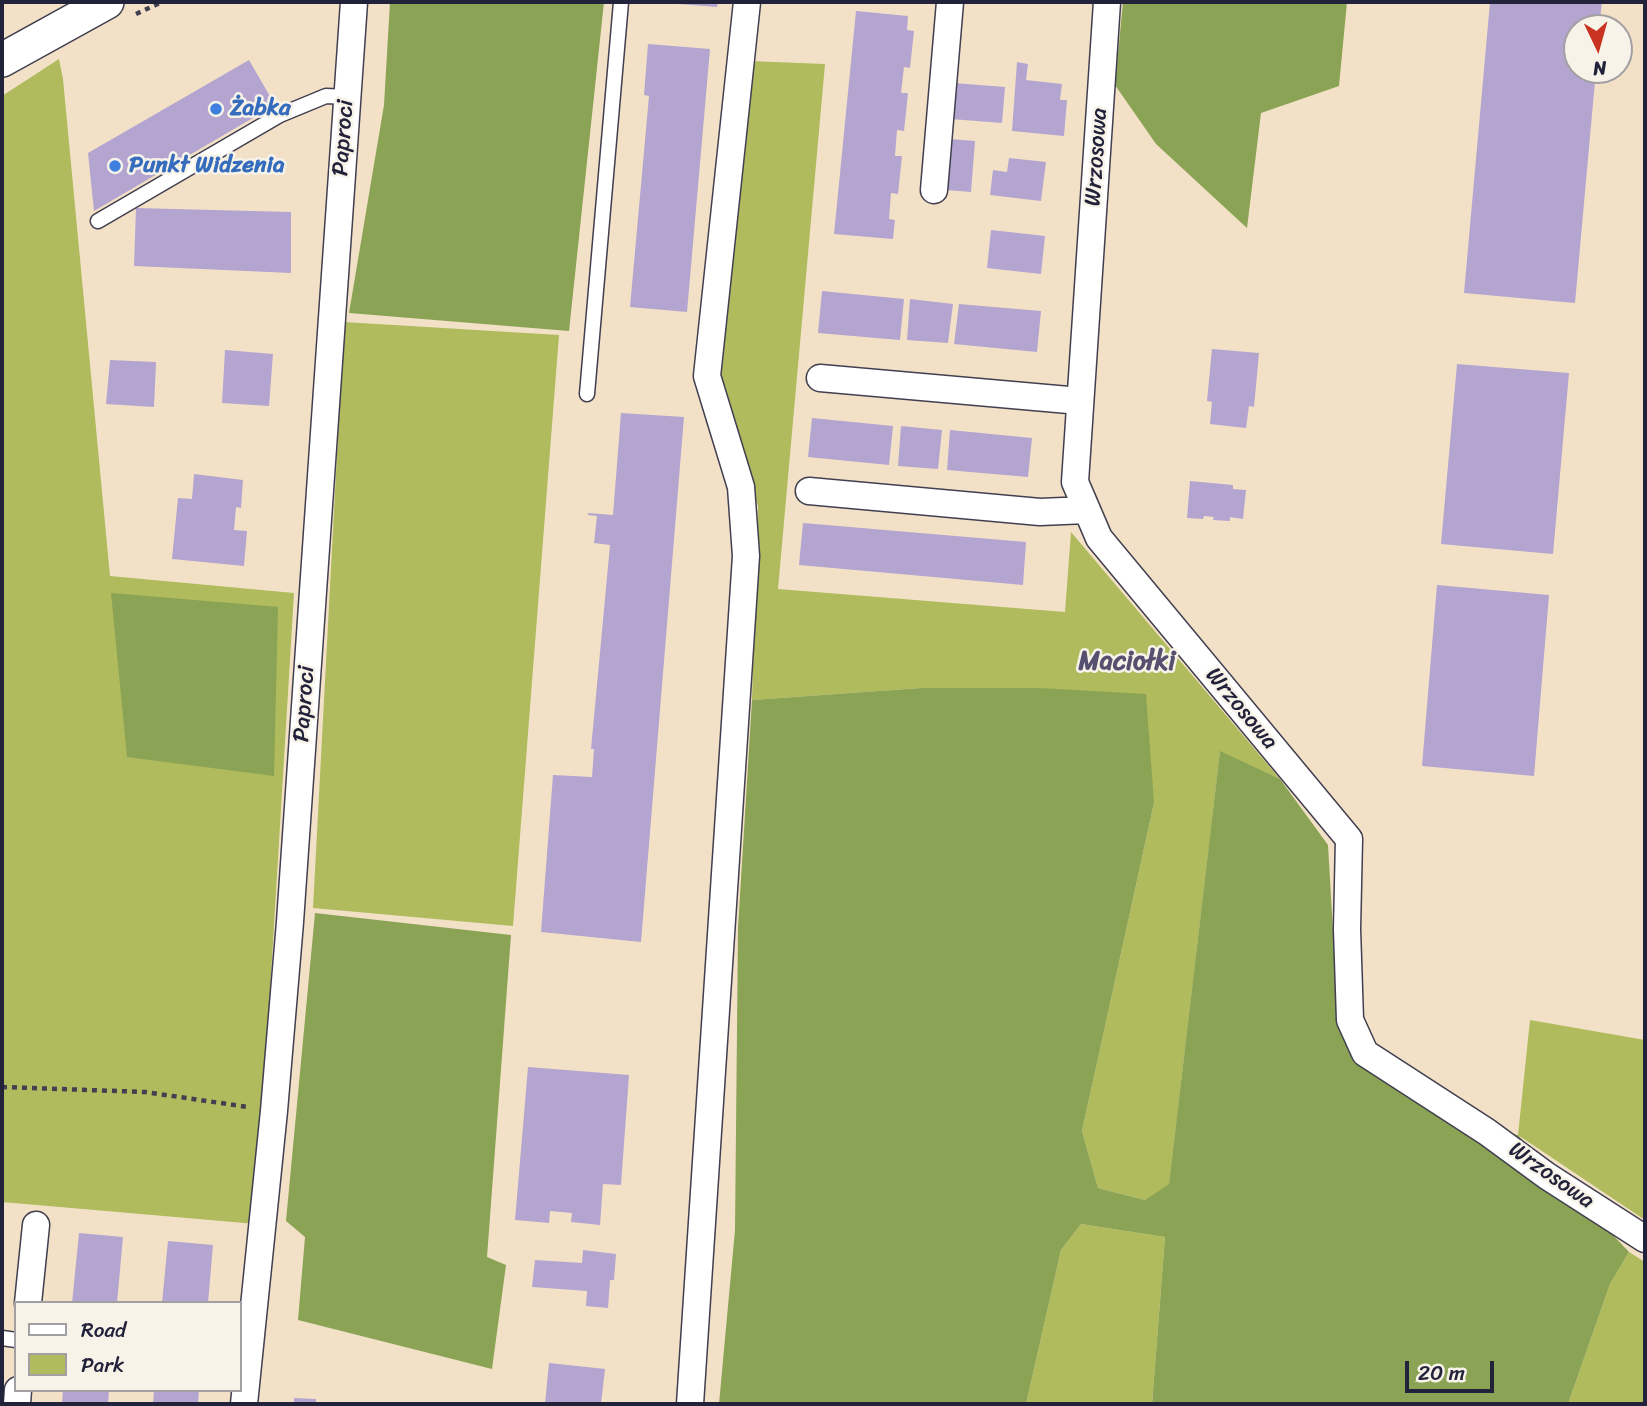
<!DOCTYPE html>
<meta charset="utf-8">
<style>
body{margin:0}
#map{position:relative;width:1647px;height:1406px;overflow:hidden;background:#f3e1c7;font-family:Sriracha,sans-serif}
canvas{display:block}
.frame{position:absolute;inset:0;border:4px solid #22223b;pointer-events:none}
.legend{position:absolute;left:14px;top:1301px;width:228px;height:91px;box-sizing:border-box;background:#f7f3e8;border:2px solid #a29fa3;margin:0;padding:9px 12px;list-style:none;font-size:21px;color:#22223b}
.legend li{display:flex;align-items:center;gap:14px;height:35px}
.legend b{width:35px;border:2px solid #a29fa3}
.north{position:absolute;left:1563px;top:14px;width:70px;height:70px;box-sizing:border-box;background:#f7f3e8;border:2px solid #a29fa3;border-radius:50%;rotate:175deg;font-size:19px;font-weight:700;line-height:28px;text-align:center;color:#22223b}
.north::after{content:'';display:block;margin:auto;width:24px;height:32px;background:#c8321e;clip-path:polygon(50% 0,100% 100%,50% 72%,0 100%)}
.scale{position:absolute;left:1405px;top:1361px;width:89px;height:32px;box-sizing:border-box;border:4px solid #22223b;border-top:0;padding-left:9px;font-size:21px;line-height:24px;white-space:nowrap;color:#22223b;-webkit-text-stroke:5px #f7f3e8;paint-order:stroke}
</style>
<div id="map">
<canvas width="1647" height="1406"></canvas>
<div class="frame"></div>
<ul class="legend">
<li><b style="height:9px;background:#fff"></b>Road</li>
<li><b style="height:19px;background:#afbb5d"></b>Park</li>
</ul>
<div class="north">N</div>
<div class="scale">20 m</div>
</div>
<script>
const c = document.querySelector('canvas').getContext('2d');
c.lineJoin = 'round';
function fillPath(path, color) {
  c.fillStyle = color;
  c.fill(path, 'evenodd');
}
function trace(path, color, width, dash) {
  c.strokeStyle = color;
  c.lineWidth = width;
  c.lineCap = dash ? 'butt' : 'round';
  c.setLineDash(dash || []);
  c.stroke(path);
}
function write(font, color, halo, rows, align = 'center') {
  c.font = font + ' Sriracha,sans-serif';
  c.lineWidth = 5;
  c.setLineDash([]);
  c.textBaseline = 'middle';
  c.strokeStyle = halo;
  c.fillStyle = color;
  for (const [text, x, y, turn = 0] of rows) {
    c.save();
    c.translate(x, y);
    c.rotate((+turn || 0) * Math.PI / 180);
    c.textAlign = isNaN(turn) ? turn : align;
    if (halo) c.strokeText(text, 0, 0);
    c.fillText(text, 0, 0);
    c.restore();
  }
}
fillPath(new Path2D(`
 M59 59 63 79 110 576 294 593 256 1224 2 1202V96Z
 M749 61 825 64 778 589 1065 612 1071 532 1280 779 1220 752 1169 1185 1145 1200 1098 1188 1082 1131 1154 803 1039 688H921L752 700 758 506 712 379Z
 M344 322 559 335 513 926 313 908Z
 M1530 1020 1645 1040V1220L1518 1135Z
 M1081 1224 1165 1237 1152 1404H1026L1061 1250Z
 M1629 1252 1645 1262V1404H1568L1610 1284Z`), '#afbb5d');
fillPath(new Path2D(`
 M390 2H604L569 331 349 313 384 105Z
 M1123 2H1347L1339 86 1261 113 1247 228 1156 144 1115 85Z
 M111 593 278 607 274 776 127 757Z
 M921 688H1039L1146 694 1154 803 1082 1131 1098 1188 1145 1200 1169 1184 1220 751 1280 779 1328 845 1333 931 1350 1020 1365 1053 1487 1132 1518 1135 1629 1252 1610 1284 1568 1404H1152L1165 1237 1081 1224 1061 1250 1026 1404H719L735 1230 738 928 752 700Z
 M315 913 511 935 487 1257 506 1265 492 1369 298 1320 305 1237 286 1221Z`), '#8ba354');
fillPath(new Path2D(`
 M679 2H718L717 7 679 4Z
 M1490 2H1602L1599 28H1577V70H1596L1575 303 1464 293Z
 M856 11 908 16 907 30 914 31 910 68 904 67 901 93H908L904 131 897 130 895 156H902L898 194 891 193 889 219 895 220 893 239 834 234Z
 M648 44 710 49 687 312 630 307 649 96 644 95Z
 M249 60 275 105 94 211 88 153Z
 M1017 62 1028 64 1026 80 1062 84 1060 100H1067L1064 136 1012 131Z
 M954 83 1005 87 1002 123 951 119Z
 M950 139 975 141 971 192 946 190Z
 M1009 158 1046 162 1041 201 990 195 993 170 1007 172Z
 M136 208 291 212V273L134 266Z
 M991 230 1045 236 1041 274 987 268Z
 M822 291 904 299 900 340 818 333Z
 M910 299 953 304 948 343 907 340Z
 M959 304 1041 311 1037 352 954 344Z
 M1212 349 1259 353 1254 407 1249 406 1246 428 1210 424 1212 402 1207 401Z
 M225 350 273 354 269 406 222 403Z
 M110 360 156 362 154 407 106 404Z
 M1457 364 1569 373 1553 554 1441 544Z
 M621 413 684 417 641 942 541 932 553 775 592 777 594 749H591L610 545 594 543 597 516 588 515V513L613 515Z
 M812 418 893 426 889 465 808 457Z
 M901 426 942 430 938 469 898 466Z
 M950 430 1032 438 1028 477 947 470Z
 M194 474 243 480 241 508 236 507 234 530 247 531 244 566 172 559 178 498 192 499Z
 M1190 481 1233 485V489L1246 490 1243 519 1230 517V521L1213 520 1214 517 1204 516 1203 519 1187 518Z
 M803 523 1026 542 1023 585 799 565Z
 M1437 585 1549 595 1534 776 1422 766Z
 M528 1067 629 1075 621 1185 603 1184 600 1225 571 1222 572 1213 550 1211 549 1223 515 1220Z
 M79 1233 123 1237 117 1303H72Z
 M168 1241 213 1245 208 1303H162Z
 M583 1250 616 1254 614 1280H610L608 1308 586 1306 587 1291 532 1287 535 1260 582 1263Z
 M549 1363 605 1369 601 1404H545Z
 M63 1390H109L108 1404H62Z
 M154 1390H199L198 1404H153Z
 M294 1398 316 1399V1404H294Z`), '#b3a5d0');
const service = new Path2D(`
 M98 221 280 115 326 96 347 97
 M587 394 621 2
 M2 1338 16 1340`);
const minor = new Path2D(`
 M1107 2 1075 482 1099 538 1349 839 1347 929 1350 1020 1365 1053 1487 1132 1547 1176 1645 1239
 M934 190 950 2
 M820 378 1080 401
 M809 491 1040 512 1087 510
 M28 1303 36 1225
 M17 1404 18 1390
 M244 1404 274 1111 290 922 354 2
 M690 1404 746 556 741 487 707 376 747 2`);
const tertiary = new Path2D(`
 M2 60 107 2`);
trace(service, '#413f50', 17);
trace(minor, '#413f50', 29);
trace(tertiary, '#413f50', 36);
trace(new Path2D(`
 M136 14 162 2
 M2 1087 145 1092 248 1107`), '#413f50', 4.5, [5, 5]);
trace(service, '#fff', 14);
trace(minor, '#fff', 26);
trace(tertiary, '#fff', 33);
for (const [x, y, r, color] of [
 [216,109,7,"#3f7fe0"],
 [115,166,7,"#3f7fe0"]
]) {
  const dot = new Path2D();
  dot.arc(x, y, r, 0, 2 * Math.PI);
  c.fillStyle = color;
  c.fill(dot);
  trace(dot, '#f7f3e8', 2.5);
}
write('bold 23px', '#366cbe', '#f7f3e8', [
 ["Żabka",230,109],
 ["Punkt Widzenia",129,166]
], 'left');
write('23px', '#22223b', '#f7f3e8', [
 ["Paproci",344,138,-86],
 ["Wrzosowa",1097,157,-86],
 ["Paproci",305,704,-86],
 ["Wrzosowa",1241,709,50],
 ["Wrzosowa",1551,1176,35]
]);
write('bold 26px', '#55506f', '#f7f3e8', [
 ["Maciołki",1127,662]
]);
</script>
